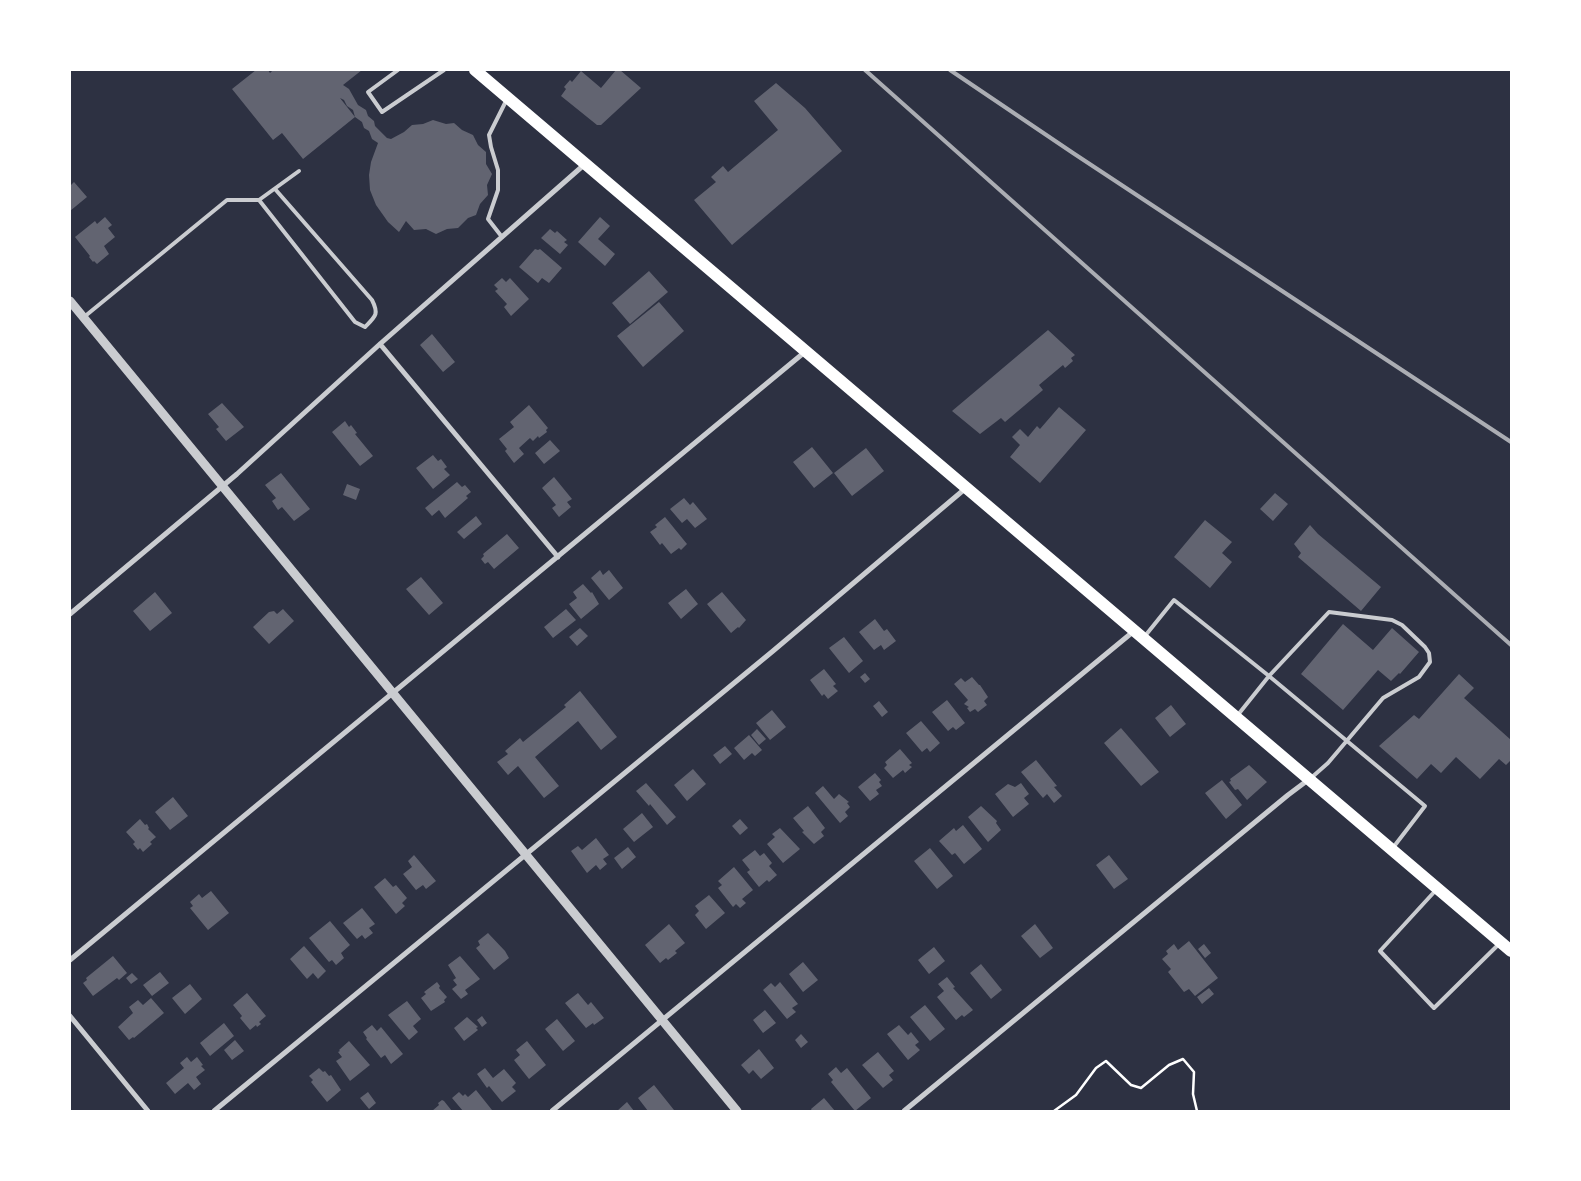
<!DOCTYPE html>
<style>
body{margin:0}
#map{position:relative;width:1581px;height:1181px;overflow:hidden;background:#2d3142;font-family:"Alegreya Sans",sans-serif}
canvas{display:block}
.frame{position:absolute;inset:0;border:71px solid #fff;pointer-events:none}
</style>
<div id="map">
<canvas width="1581" height="1181"></canvas>
<div class="frame"></div>
</div>
<script>
const c = document.querySelector('canvas').getContext('2d');
c.lineJoin = 'round';
function fillPath(path, color) {
  c.fillStyle = color;
  c.fill(path, 'evenodd');
}
function trace(path, color, width, dash) {
  c.strokeStyle = color;
  c.lineWidth = width;
  c.lineCap = dash ? 'butt' : 'round';
  c.setLineDash(dash || []);
  c.stroke(path);
}
fillPath(new Path2D(`
 M256 70H268L270 73 273 70H362L343 85 349 89 358 105 366 110 368 116 374 121 375 126 387 138 391 139 404 132 412 125 423 124 433 120 446 124 454 123 462 130 473 135 478 145 486 152V164L492 174 487 185 488 195 480 204 476 215 468 218 458 228 447 229 436 234 426 229 414 230 406 221 399 232 388 222 376 205 370 190 369 175 371 162 378 143 372 139 369 131 364 128 362 122 355 117 303 159 282 133 273 140 232 89ZM340 98 344 100 347 106 353 110 355 117Z
 M616 70H620L641 88 601 125H597L561 96 566 89 564 87 570 80 572 82 581 71 601 88Z
 M776 83 805 108 842 151 732 245 694 200 716 182 711 177 723 166 728 172 778 130 754 101Z
 M74 182 87 197 70 211V186Z
 M105 217 112 225 108 228 115 237 104 246 109 254 97 264 94 261 93 262 89 257 90 256 75 237 95 221 97 224Z
 M600 217 610 226 598 239 615 254 605 266 578 242Z
 M550 229 555 233 557 231 567 240 564 242 568 245 560 254 541 238Z
 M535 249 538 250 540 249 562 268 549 283 542 278 538 283 519 267Z
 M649 271 668 292 630 324 612 303Z
 M502 278 506 282 510 278 529 299 511 316 504 307 507 304 495 291 498 289 494 285Z
 M659 302 684 331 643 367 617 336Z
 M1048 330 1075 355 1071 358 1073 361 1065 368 1063 365 1039 385 1043 390 1005 422 1001 418 980 434 952 411Z
 M432 334 455 362 443 372 420 345Z
 M222 403 244 427 226 441 216 429 219 427 208 414Z
 M529 405 548 428 546 430 547 432 539 438 538 436 533 441 530 438 519 448 524 454 514 463 505 451 507 449 499 439 514 427 510 422Z
 M1059 407 1086 430 1040 483 1010 457 1020 445 1012 437 1020 429 1028 437 1037 426 1040 429Z
 M345 421 349 427 351 425 357 433 355 434 373 456 360 466 332 432Z
 M550 440 560 451 544 464 535 453Z
 M812 447 833 473 814 488 793 462Z
 M866 448 884 471 852 496 834 473Z
 M433 455 438 461 441 459 447 467 444 469 450 475 433 489 416 468Z
 M281 473 310 509 294 521 282 507 278 510 272 501 276 498 265 485Z
 M554 477 572 499 567 502 571 507 559 517 552 508 556 505 542 488Z
 M457 482 462 487 465 485 471 492 466 496 468 498 445 518 439 510 432 516 425 508Z
 M347 484 360 489 356 500 343 495Z
 M1275 493 1288 504 1273 521 1260 509Z
 M684 498 690 505 693 502 707 519 695 528 687 519 682 523 670 509Z
 M476 516 482 524 464 539 457 532Z
 M665 517 687 544 681 550 679 548 671 554 662 543 660 545 650 532 657 527 655 525Z
 M1205 520 1232 542 1222 553 1232 562 1210 588 1174 557Z
 M1310 525 1318 534 1381 587 1361 611 1298 557 1301 553 1294 544Z
 M507 534 519 548 494 569 488 562 485 564 481 559 484 556 483 554Z
 M600 570 603 575 609 570 623 588 609 600 591 578Z
 M421 577 443 603 429 615 406 589Z
 M583 584 591 593 592 592 599 604 581 619 569 604 577 598 573 592Z
 M686 589 698 604 681 619 668 603Z
 M155 592 172 613 150 631 133 611Z
 M722 592 746 620 739 628 738 627 731 633 707 604Z
 M283 609 294 621 269 644 253 627 269 612 274 611 277 614Z
 M566 609 576 620 553 638 544 627Z
 M875 619 884 631 887 629 896 641 884 650 881 645 874 650 859 632Z
 M1343 624 1373 650 1392 628 1419 652 1400 674 1399 673 1391 681 1378 670 1343 710 1301 674Z
 M580 628 588 636 577 646 569 637Z
 M844 637 863 661 849 673 829 648Z
 M824 669 836 684 833 686 838 691 828 699 824 694 822 696 810 680Z
 M865 673 870 679 865 683 860 677Z
 M1459 674 1474 688 1464 698 1511 740V760L1506 765 1499 759 1480 779 1456 757 1441 773 1431 764 1417 779 1379 746 1414 715 1419 719Z
 M972 677 979 685H980L988 697 984 701 987 705 978 712 975 709 970 712 967 708 969 707 964 704 968 700 954 684 961 678 965 682Z
 M580 691 617 737 601 750 578 721 535 757 559 786 544 798 518 766 508 775 497 762 508 754 505 751 520 738 523 742 566 707 564 705Z
 M947 700 965 723 956 730 953 727 948 731 932 712Z
 M879 701 888 712 882 717 873 706Z
 M1171 705 1186 724 1170 737 1155 718Z
 M772 710 786 727 770 740 756 723Z
 M921 721 940 743 930 752 927 748 922 752 906 733Z
 M1121 728 1159 772 1141 786 1104 743Z
 M757 729 766 739 759 745 751 735Z
 M749 735 762 750 755 756 752 753 744 760 734 748Z
 M725 746 732 754 720 764 713 755Z
 M900 749 912 763 909 765 912 767 905 773 903 770 893 778 884 768 887 765 885 762Z
 M1036 760 1057 786 1054 787 1062 796 1054 803 1047 794 1043 798 1021 772Z
 M1249 765 1267 782 1247 800 1238 789 1235 790 1229 782 1231 781 1230 779Z
 M693 769 706 784 687 801 674 785Z
 M875 773 881 780 879 782 882 786 876 790 879 794 870 801 858 787Z
 M1222 780 1242 805 1226 819 1205 793Z
 M646 783 676 817 667 825 650 804 649 806 636 791Z
 M1021 783 1029 794 1024 798 1029 804 1013 817 995 794 1008 784 1015 787Z
 M823 786 834 799 839 794 849 802 847 803 850 807 845 812 848 816 840 823 815 793Z
 M173 797 188 816 170 830 155 812Z
 M808 806 825 828 821 832 824 836 814 844 802 832 804 831 793 818Z
 M981 806 997 821 996 823 1001 830 988 842 968 817Z
 M642 813 653 827 634 842 623 829Z
 M140 819 145 825 147 824 149 828 148 829 156 837 150 842 152 844 143 852 140 848 138 850 133 844 135 842 126 832Z
 M740 819 748 828 740 835 732 826Z
 M963 825 982 849 964 864 955 853 952 855 939 841 954 828 956 831Z
 M780 828 800 849 783 863 767 844 775 837 772 834Z
 M596 838 609 855 603 859 607 864 600 870 596 865 587 873 571 851 578 846 582 850Z
 M628 847 636 857 622 869 614 858Z
 M930 848 953 876 937 889 914 861Z
 M755 850 760 856 764 853 772 863 769 866 777 875 769 882 767 880 759 887 747 872 750 870 742 860Z
 M414 855 436 881 426 889 423 885 416 890 403 874 412 867 408 861Z
 M1109 855 1128 879 1114 889 1096 865Z
 M734 867 753 890 742 899 746 903 740 908 736 904 733 907 718 888 722 885 718 881Z
 M385 878 393 887 396 885 407 898 402 903 405 906 396 914 374 887Z
 M211 891 229 913 208 930 190 908 193 906 190 902 199 894 202 898Z
 M709 895 725 913 706 929 695 915 699 911 695 906Z
 M362 908 375 924 369 928 373 933 365 939 362 935 357 939 343 923Z
 M330 921 350 945 341 953 344 958 336 965 332 960 329 962 309 938Z
 M669 924 685 943 675 951 677 953 668 960 666 958 660 963 645 945Z
 M1035 924 1053 948 1040 958 1021 936Z
 M488 933 505 951 509 958 494 970 476 948 480 945 478 941Z
 M1189 941 1218 978 1195 996 1189 989 1184 992 1168 972 1171 969 1162 959 1168 954 1166 951 1174 944 1178 950Z
 M1204 944 1211 953 1205 958 1198 949Z
 M304 946 326 971 318 979 313 973 307 979 290 959Z
 M934 947 945 961 929 974 918 960Z
 M113 956 127 973 119 980 117 978 93 996 83 983 87 980 86 978Z
 M460 956 480 979 465 990 468 994 461 999 452 989 457 985 453 980 456 978 448 965Z
 M803 962 818 980 803 992 789 974Z
 M981 964 1002 990 991 999 970 973Z
 M160 972 169 983 152 996 143 985Z
 M132 973 138 979 131 984 126 978Z
 M947 977 955 987 953 988 973 1010 964 1017 962 1015 956 1020 937 997 944 991 938 984Z
 M437 982 440 986 439 988 447 997 444 1000 445 1002 431 1011 421 998 426 994 424 992Z
 M780 982 798 1004 792 1008 796 1012 787 1019 763 990 771 983 775 987Z
 M190 984 202 999 185 1014 172 998Z
 M1209 988 1214 994 1202 1004 1197 997Z
 M247 993 266 1016 259 1022 261 1024 257 1027 256 1025 250 1030 240 1018 242 1016 233 1005Z
 M578 993 588 1005 591 1002 604 1018 594 1025 593 1023 586 1028 565 1003Z
 M151 998 164 1013 134 1038 133 1037 129 1040 118 1027 133 1013 129 1007 138 1000 143 1005Z
 M407 1001 421 1019 413 1026 418 1032 409 1040 388 1015Z
 M925 1005 945 1029 930 1041 910 1017Z
 M765 1010 776 1023 763 1033 753 1020Z
 M482 1016 487 1023 482 1027 477 1020Z
 M467 1017 478 1027 476 1028 478 1030 464 1041 454 1028Z
 M557 1019 575 1041 563 1051 545 1029Z
 M224 1023 234 1036 210 1056 200 1043Z
 M372 1025 377 1031 381 1027 403 1054 391 1064 385 1055 381 1058 366 1039 367 1038 363 1032Z
 M899 1025 908 1035 911 1032 919 1042 915 1045 920 1050 908 1060 887 1034Z
 M801 1034 808 1042 801 1048 795 1040Z
 M235 1040 244 1051 232 1060 224 1050Z
 M349 1041 370 1065 350 1081 336 1061 342 1057 338 1052 340 1051 339 1050Z
 M527 1041 546 1065 529 1079 514 1060 520 1055 516 1050Z
 M759 1049 774 1068 761 1079 753 1070 749 1074 741 1065Z
 M878 1052 894 1071 889 1075 893 1080 883 1088 862 1065Z
 M187 1057 191 1062 197 1057 203 1065 201 1066 205 1070 196 1077 201 1084 194 1090 188 1083 175 1094 166 1083 184 1068 180 1063Z
 M836 1067 841 1073 847 1068 871 1098 855 1111 831 1082 833 1080 828 1074Z
 M319 1068 323 1072 325 1071 329 1076 331 1075 341 1090 327 1102 311 1082 313 1080 309 1076Z
 M485 1068 493 1078 504 1069 516 1083 512 1087 516 1091 502 1102 489 1086 487 1088 477 1074Z
 M654 1085 674 1110 672 1111H648L638 1098Z
 M476 1090 492 1110 491 1111H463L452 1098 459 1092 463 1096 465 1094 468 1097Z
 M368 1092 376 1103 369 1109 360 1098Z
 M824 1098 835 1111H812L811 1109Z
 M442 1100 444 1101 452 1111H432L439 1105 438 1103Z
 M627 1102 634 1111H617Z`), '#626471');
trace(new Path2D(`
 M1054 1111 1076 1095 1096 1068 1106 1061 1131 1085 1141 1088 1169 1065 1183 1059 1194 1072 1193 1094 1197 1111`), '#fff', 2.5);
trace(new Path2D(`
 M398 70 368 92 382 112 444 70
 M259 200 355 322 365 327C376 316 379 314 372 300L275 189
 M502 237 488 219 498 190V170L491 147 489 135 507 99
 M84 317 227 200H259L299 171
 M1145 636 1174 600 1269 676 1425 806 1392 849
 M1237 716 1269 676 1329 612 1392 620 1402 625 1425 647 1429 653 1430 662 1419 677 1383 698 1328 763 1311 778
 M1436 890 1380 951 1434 1008 1499 944`), '#caccd0', 4);
trace(new Path2D(`
 M380 344 558 557
 M70 614 237 474 380 344 585 164
 M70 960 806 351
 M70 1016 148 1111
 M214 1111 773 651 966 488
 M552 1111 1134 631
 M904 1111 1288 795 1308 780`), '#caccd0', 5);
trace(new Path2D(`
 M70 301 737 1111`), '#caccd0', 9);
trace(new Path2D(`
 M475 70 1511 951`), '#fff', 12);
trace(new Path2D(`
 M865 70 1511 645
 M950 70 1073 153 1511 442`), '#abadb3', 4);
</script>
